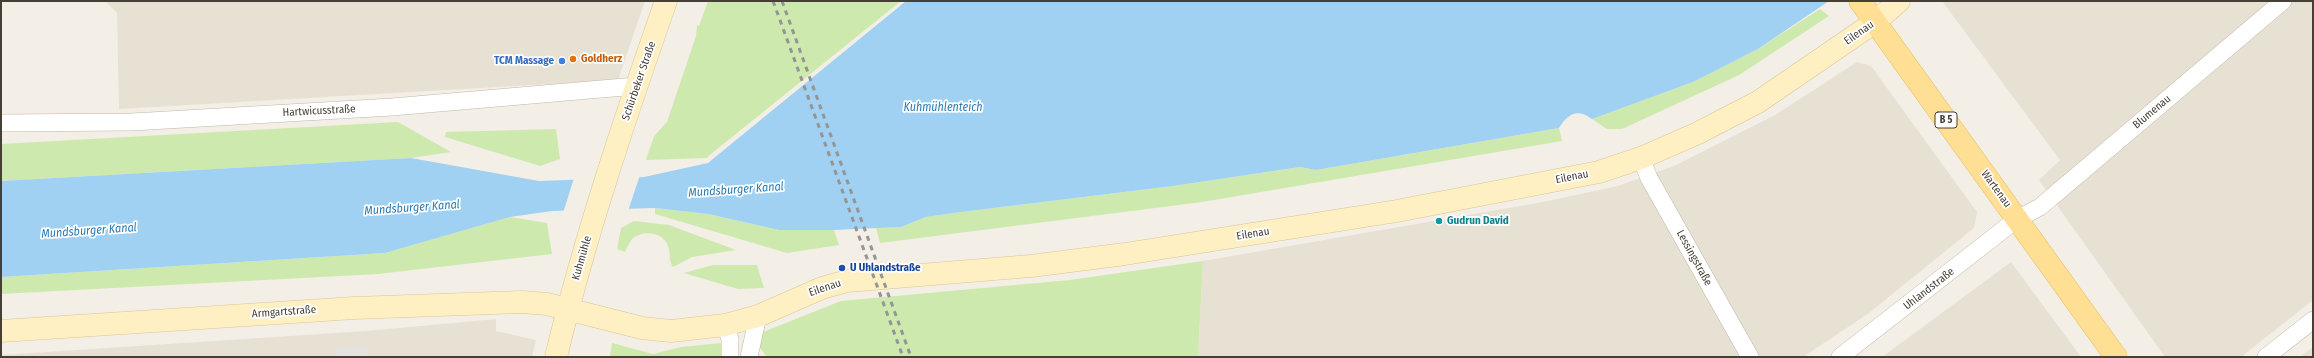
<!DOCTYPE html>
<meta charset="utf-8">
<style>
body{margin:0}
#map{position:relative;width:2314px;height:358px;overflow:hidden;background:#f3efe6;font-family:"Fira Sans Condensed",sans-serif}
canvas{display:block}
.frame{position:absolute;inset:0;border:2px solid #463f35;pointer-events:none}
</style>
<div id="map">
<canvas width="2314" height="358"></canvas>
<div class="frame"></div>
</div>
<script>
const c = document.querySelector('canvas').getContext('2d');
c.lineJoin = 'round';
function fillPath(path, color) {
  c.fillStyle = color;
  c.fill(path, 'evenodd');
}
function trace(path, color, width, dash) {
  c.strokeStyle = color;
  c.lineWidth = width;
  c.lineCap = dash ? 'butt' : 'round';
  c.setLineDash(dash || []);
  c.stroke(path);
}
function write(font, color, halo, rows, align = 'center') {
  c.font = font + ' "Fira Sans Condensed",sans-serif';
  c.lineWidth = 3.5;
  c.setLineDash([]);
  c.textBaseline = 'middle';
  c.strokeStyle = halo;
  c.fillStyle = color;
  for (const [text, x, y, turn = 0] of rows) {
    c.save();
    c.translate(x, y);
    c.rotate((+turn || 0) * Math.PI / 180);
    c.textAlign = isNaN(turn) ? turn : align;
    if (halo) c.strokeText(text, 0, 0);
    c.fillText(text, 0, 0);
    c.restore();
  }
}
fillPath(new Path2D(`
 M105 1H645L618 80 119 109 117 13Z
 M1942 1H2313V300L2241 357H2165L2039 180 2060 160Z
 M1857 62 1871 66 1977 212 1974 228 1869 313 1803 357H1198L1203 261 1543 202 1618 186 1674 166 1775 115Z
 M2011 262 2081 357H1882Z
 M496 319V331L536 340 532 357H1V355L366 331Z
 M2313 347V357H2300Z`), '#e7e1d4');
fillPath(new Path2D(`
 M708 1H901L706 158 646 160 654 136 667 122 696 36 697 25 699 26Z
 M1820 9 1829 16 1739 75 1622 129H1607L1592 119 1693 82 1758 49Z
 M398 122 451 152 411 158 1 181V144Z
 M1559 128 1562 141 1202 202 880 243 876 228 901 227 926 217 961 212 1173 186 1300 167 1316 170Z
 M556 129 560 159 540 166 445 137 446 132Z
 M655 208 708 214 779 230H834L839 245 787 253 655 214Z
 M510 217 547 223 552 254 378 274 1 294V277L385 253Z
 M634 221 669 225 736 250 692 257 673 267C668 260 671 253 668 246 663 232 644 230 633 238 630 241 627 248 625 252L617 249 621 228Z
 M1203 261 1198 357H767L760 348 763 332 841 301 1070 280Z
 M713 265H757L764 288 738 289 684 273Z
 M612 343 653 354 681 347 721 343 724 352 721 357H612L610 356Z`), '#cee9ad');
fillPath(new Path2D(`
 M367 346V357H336L335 347Z`), '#e4e2de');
fillPath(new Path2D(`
 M906 1H1829L1758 49 1693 82 1592 119C1577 108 1568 114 1559 128L1316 170 1300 167 1173 186 961 212 926 217 901 227 834 230H779L708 214 655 208 552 211 510 217 385 253 1 277V181L411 158 539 181 644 177 708 163Z`), '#a0d1f2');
fillPath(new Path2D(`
 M640 175 628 211 563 213 574 178Z`), '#f3efe6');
const street = new Path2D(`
 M1 123 132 122 392 107 636 86
 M1641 158 1649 178 1750 357
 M725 325 730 339V357
 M749 357 758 316
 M1840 357 2017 219 2040 207 2283 1
 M2266 357 2313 320`);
const secondary = new Path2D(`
 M1 331 354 308 522 302 547 304 642 328 671 331 725 325 758 316 822 288 847 281 1031 266 1125 254 1397 211 1599 172 1641 158 1698 133 1758 102 1875 22 1899 1
 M556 357C585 236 625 118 666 1`);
const primary = new Path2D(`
 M1860 1 2116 357`);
trace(street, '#bfb7a8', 18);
trace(secondary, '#d8c596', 23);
trace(primary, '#e7bd60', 23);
trace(street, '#fff', 17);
trace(secondary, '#fff0c4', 22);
trace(primary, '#ffdf93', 22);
trace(new Path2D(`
 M773 1 903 357
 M782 1 911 357`), '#959595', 3, [5, 5]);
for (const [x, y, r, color] of [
 [573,59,4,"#e8710a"],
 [562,61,4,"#3f7fe0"],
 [1439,221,4,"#0f9aa8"],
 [842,268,4,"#1a4fb4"]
]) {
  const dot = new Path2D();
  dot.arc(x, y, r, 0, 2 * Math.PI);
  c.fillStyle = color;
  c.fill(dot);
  trace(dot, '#fff', 1.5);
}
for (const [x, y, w] of [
 [1946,120,22]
]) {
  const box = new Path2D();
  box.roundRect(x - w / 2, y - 8, w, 16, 3);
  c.fillStyle = '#fff';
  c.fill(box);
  trace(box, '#463f35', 1);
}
write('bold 10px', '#463f35', null, [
 ["B 5",1946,120]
]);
write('11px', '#463f35', '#fff', [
 ["Eilenau",1859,33,-35],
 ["Schürbeker Straße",639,81,-71],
 ["Hartwicusstraße",319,111,-3],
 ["Blumenau",2152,112,-40],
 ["Eilenau",1572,177,-11],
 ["Wartenau",1996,189,54],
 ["Eilenau",1253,234,-9],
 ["Kuhmühle",582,258,-74],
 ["Lessingstraße",1694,258,61],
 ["Eilenau",825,288,-19],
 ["Uhlandstraße",1929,289,-38],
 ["Armgartstraße",284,312,-4]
]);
write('bold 11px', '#c56008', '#fff', [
 ["Goldherz",581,59]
], 'left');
write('bold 11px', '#366cbe', '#fff', [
 ["TCM Massage",554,61]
], 'right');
write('bold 11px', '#0d838f', '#fff', [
 ["Gudrun David",1447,221]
], 'left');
write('bold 11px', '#164399', '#fff', [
 ["U Uhlandstraße",850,268]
], 'left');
write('italic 12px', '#2b7cb5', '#fff', [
 ["Kuhmühlenteich",943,108],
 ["Mundsburger Kanal",736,190,-4],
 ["Mundsburger Kanal",412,208,-4],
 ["Mundsburger Kanal",89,231,-4]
]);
</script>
